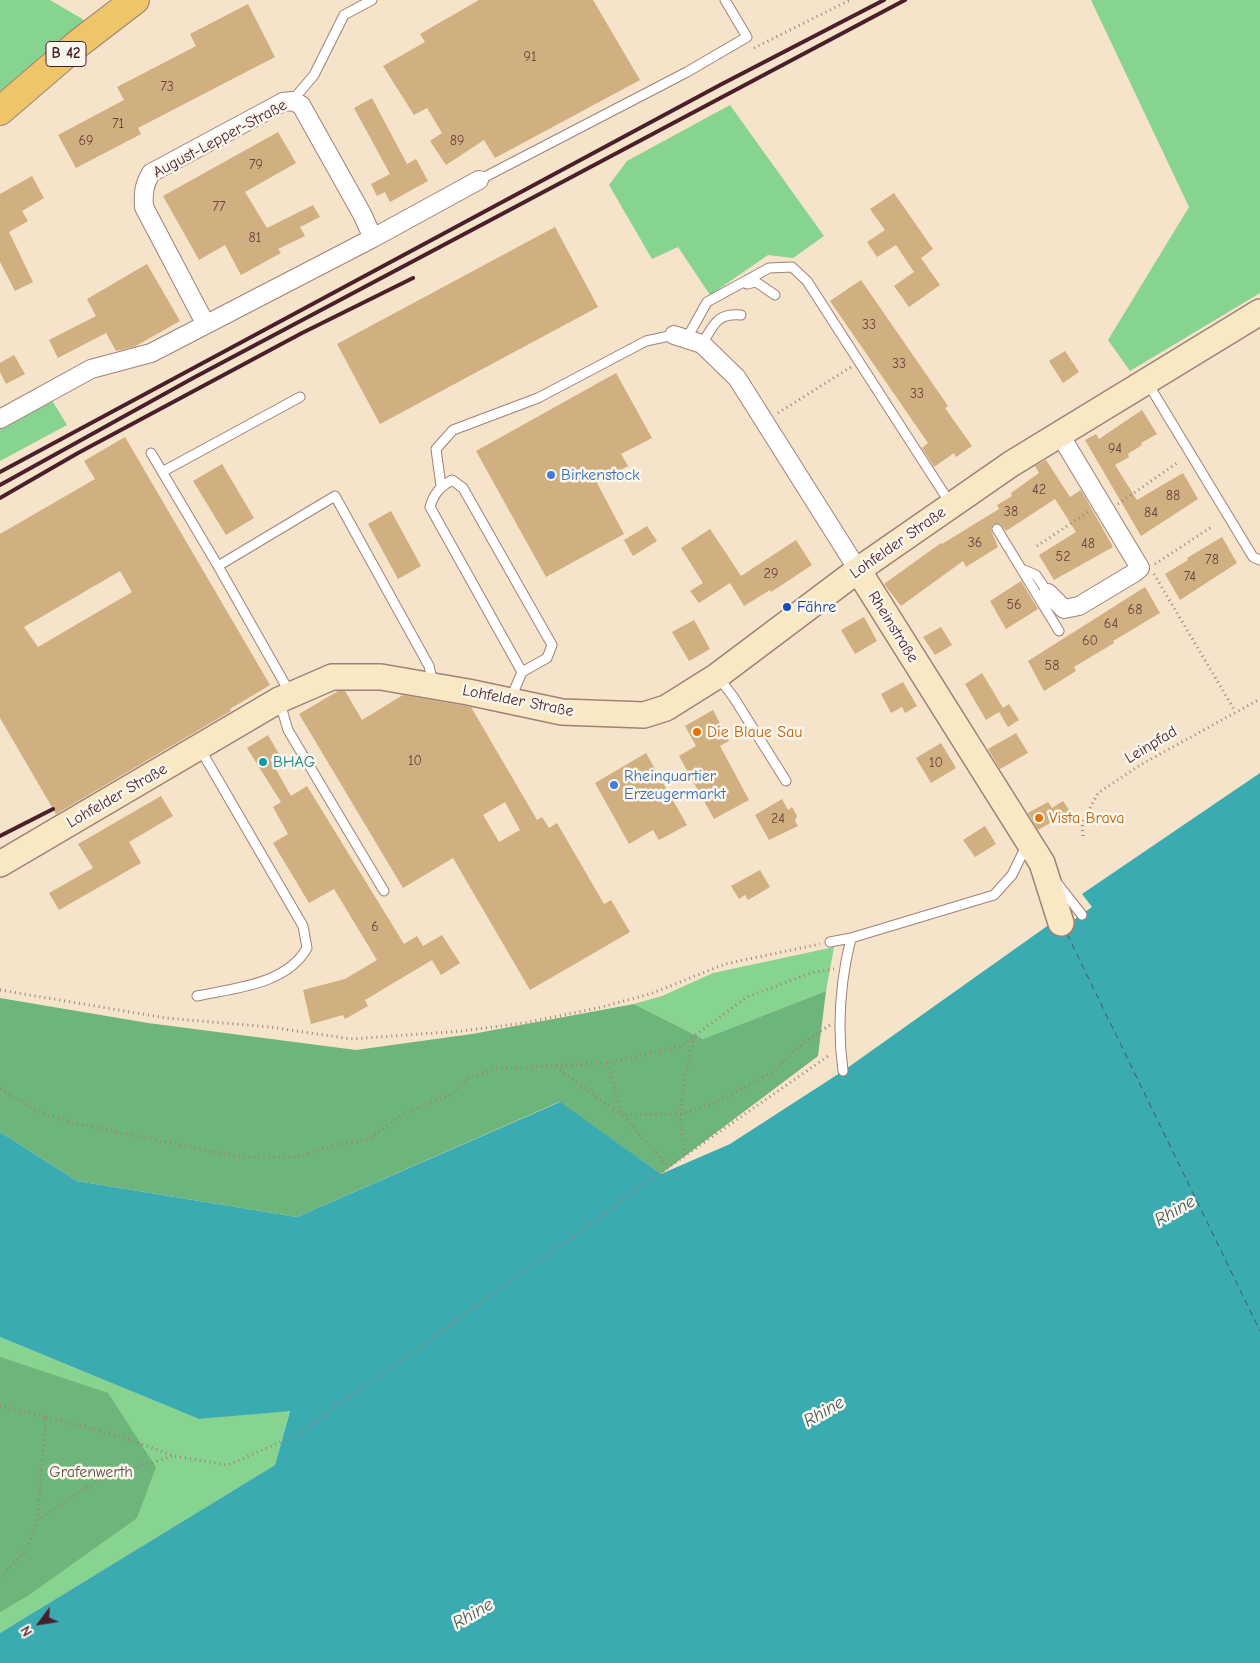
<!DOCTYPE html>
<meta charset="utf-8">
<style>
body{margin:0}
#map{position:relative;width:1260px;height:1663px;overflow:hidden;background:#f5e3ca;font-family:"Comic Neue",sans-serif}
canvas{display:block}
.north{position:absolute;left:15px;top:1598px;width:50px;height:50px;-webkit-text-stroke:4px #fbf7ec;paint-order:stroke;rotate:239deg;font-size:14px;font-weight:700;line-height:20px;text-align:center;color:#4a1f2b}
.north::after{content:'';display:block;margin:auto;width:18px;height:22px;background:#4a1f2b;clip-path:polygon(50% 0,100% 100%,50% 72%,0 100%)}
</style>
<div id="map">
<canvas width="1260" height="1663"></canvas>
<div class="north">N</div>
</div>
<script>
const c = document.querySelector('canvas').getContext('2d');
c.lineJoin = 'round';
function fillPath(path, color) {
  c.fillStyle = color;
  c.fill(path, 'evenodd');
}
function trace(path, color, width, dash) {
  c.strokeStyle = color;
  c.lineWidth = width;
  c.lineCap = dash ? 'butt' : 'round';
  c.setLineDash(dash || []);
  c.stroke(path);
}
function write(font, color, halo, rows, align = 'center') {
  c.font = font + ' "Comic Neue",sans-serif';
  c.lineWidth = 5;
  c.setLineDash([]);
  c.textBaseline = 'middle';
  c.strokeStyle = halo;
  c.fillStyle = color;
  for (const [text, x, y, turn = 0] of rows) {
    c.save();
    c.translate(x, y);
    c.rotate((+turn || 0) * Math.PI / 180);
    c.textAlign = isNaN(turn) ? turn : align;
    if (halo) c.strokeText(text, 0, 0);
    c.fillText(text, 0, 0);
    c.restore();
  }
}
fillPath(new Path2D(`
 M0 0H50L84 20 0 96Z
 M1091 0H1260V293L1130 371 1108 340 1189 207Z
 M730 105 824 236 793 258 768 255 710 295 678 247 652 259 609 185 627 161Z
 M50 397 67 425 0 461V424Z
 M834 947 826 991 703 1039 634 1004 662 996 713 973Z
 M0 1337 199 1419 290 1410 275 1465 0 1633Z`), '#87d390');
fillPath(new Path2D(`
 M826 991 818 1056 661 1174 559 1102 297 1217 77 1181 0 1132V998L148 1023 356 1050 472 1034 634 1004 703 1039Z
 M0 1357 108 1393 156 1467 137 1518 29 1595 0 1612Z`), '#6db57a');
fillPath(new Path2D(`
 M1260 773V1663H0V1633L275 1465 290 1411 199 1419 0 1337V1132L77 1181 297 1217 560 1102 661 1174 730 1144 843 1071 1050 924 1071 922 1092 907 1082 894Z`), '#39abb1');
trace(new Path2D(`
 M1067 934 1260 1331`), '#435761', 1, [6, 5]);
fillPath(new Path2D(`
 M479 0H593L640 80 495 158 484 140 446 165 430 141 442 133 427 108 414 115 383 66 425 42 420 34Z
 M248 4 275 57 138 128 141 134 76 168 58 135 124 100 117 87 196 46 190 34Z
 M372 98 407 164 416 159 428 181 390 202 385 192 377 196 371 184 390 174 354 108Z
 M278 132 296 163 245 192 267 228 313 205 320 217 300 227 305 236 278 249 281 253 241 275 225 245 199 260 163 196Z
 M32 176 44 198 22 211 28 221 9 232 33 282 15 291 0 262V194Z
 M894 193 933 249 921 258 940 285 909 307 894 286 914 272 896 245 877 257 867 242 885 230 870 209Z
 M555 227 598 307 380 424 337 344Z
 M147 264 180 321 134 347 116 351 106 333 58 358 49 340 96 316 87 299Z
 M861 280 948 406 945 408 972 446 956 457 954 453 934 467 922 448 928 443 830 301Z
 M1065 351 1079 372 1063 383 1049 361Z
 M14 355 25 374 6 384 0 372V363Z
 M616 373 652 438 621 454 628 466 597 483 624 534 546 577 476 451Z
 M1142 410 1157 434 1141 443 1142 445 1128 454 1129 457 1115 465 1137 500 1183 473 1198 499 1141 536 1085 440 1096 434 1099 439Z
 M125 437 270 685 230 709 231 711 56 814 0 718V534L95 479 84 461ZM120 571 132 592 38 647 24 627Z
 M1046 460 1070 497 1081 490 1113 547 1054 580 1039 555 1076 532 1055 499 1006 531 1000 524H993L991 530 998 547 966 567 963 561 901 606 884 584 941 543 942 544 999 509 997 505 1012 496 1011 493 1039 473 1035 466Z
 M222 464 254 518 226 535 193 481Z
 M391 511 421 566 398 579 368 524Z
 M647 526 657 541 633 556 624 540Z
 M710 529 741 576 796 540 812 565 771 592 770 590 744 606 730 583 699 603 690 591 703 583 681 548Z
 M1222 537 1237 563 1180 600 1165 574 1188 560 1187 558Z
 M1021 581 1038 609 1006 629 990 601Z
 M1145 587 1160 613 1113 641 1114 643 1074 667 1076 671 1044 691 1028 661Z
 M864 617 877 641 855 654 841 630Z
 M694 620 710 649 689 661 672 632Z
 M941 627 952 645 935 655 923 637Z
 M982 673 1003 708 1009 704 1019 720 1008 727 999 712 986 720 965 684Z
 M903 682 917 706 905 713 902 707 891 713 881 694Z
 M338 691H345L362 720 403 695 471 707 537 820 542 817 549 828 557 823 604 904 611 900 630 932 530 990 453 858 403 888 299 714ZM505 802 520 830 499 842 483 815Z
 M713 710 729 741 720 746 749 800 714 819 679 756 696 746 685 726Z
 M1016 733 1028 753 1000 769 988 749Z
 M268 735 279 754 270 759 291 796 307 786 404 944 417 936 423 946 442 935 460 963 441 975 432 960 365 1000 368 1006 345 1019 343 1015 311 1024 303 990 345 979 377 960 334 889 309 903 273 843 288 834 273 807 281 802 247 748Z
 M941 743 956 768 931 783 916 758Z
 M646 753 687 825 659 840 653 830 629 844 595 783Z
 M161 796 173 816 129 842 141 863 59 910 49 893 93 868 78 844Z
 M782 799 788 810 792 807 797 816 795 821 798 826 769 840 755 815Z
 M1063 801 1070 811 1038 830 1028 813 1048 802 1052 808Z
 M985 826 996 844 975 857 963 840Z
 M760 870 770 887 748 900 745 895 739 899 731 886Z`), '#d0af81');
const lane = new Path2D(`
 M292 101 314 75 344 15 372 0
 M479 180 687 72 747 37 725 0
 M747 284 756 282 775 295
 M687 338 707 302 769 268 792 267 807 281 950 503
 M702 344C714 325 716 313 741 315
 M1147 382 1253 557 1260 560
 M151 453 218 566
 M162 472 300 397
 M441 486 436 449 453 430 538 398 646 341 674 335
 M997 529 1059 631
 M1024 570 1036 575 1048 593
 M719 678 734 698 786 781
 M290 693 218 566 335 496 429 666 433 683
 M511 698 522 672 430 507C434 493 440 487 452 480L463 488 552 645 547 658 522 672
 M280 703 288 730 384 891
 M1057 883 1082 915
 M830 942 851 938 994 895 1012 875 1027 844
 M197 996C234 988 286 985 307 948L303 926 199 747
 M843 1071C837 1026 840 982 851 938`);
const street = new Path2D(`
 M205 323 144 207C143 193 144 185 151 173L283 102 292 101 301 105 362 214 373 238
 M674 335 702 344 737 378 858 570
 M0 419 91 369 151 353 373 238 479 180
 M1048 593 1064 609 1079 606 1134 573 1140 568 1059 433`);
const secondary = new Path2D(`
 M858 570 1042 863 1061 923
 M0 864 279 700 332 677H381L468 692 562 712 644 715 666 708 717 676 858 570 1011 464 1260 312`);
const primary = new Path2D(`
 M0 111 79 43 135 0`);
trace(lane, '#a0817a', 11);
trace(street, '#a0817a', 20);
trace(secondary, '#a0817a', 28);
trace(primary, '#a0817a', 30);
trace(new Path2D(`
 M754 48 850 0
 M778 413 851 367
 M1118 504 1177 463
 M1037 546 1088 512
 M1155 564 1213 526
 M1154 574 1235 711
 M1083 836 1082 823 1098 793 1142 764 1260 699
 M0 990 166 1018 270 1027 351 1039 462 1031 524 1023 598 1008 650 994 725 964 820 944
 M607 1063 622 1115 669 1167
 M556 1067 622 1115 680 1114 716 1102 773 1072 803 1043 830 1025
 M0 1089 41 1113 74 1123 238 1157H297L336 1145 367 1140 407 1112 450 1095 471 1077 494 1069 607 1063 679 1047 747 997 811 973 834 969
 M685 1155C676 1108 683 1081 695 1036
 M0 1406 46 1417 37 1522 25 1552 0 1577
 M46 1417 120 1436 174 1456 228 1465 299 1434 669 1167 831 1054
 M37 1521 79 1492 107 1476 174 1456`), '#a0817a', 3, [1, 4]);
trace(lane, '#fff', 9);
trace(street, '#fff', 18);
trace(secondary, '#f8e8c3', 25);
trace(primary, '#eec569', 28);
trace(new Path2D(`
 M0 472 720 85 884 0
 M0 485 195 377 905 0
 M0 498 78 453 302 333 413 278
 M0 836 53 809`), '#4a1f2b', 4);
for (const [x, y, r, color] of [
 [551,475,5,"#3f7fe0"],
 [787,607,5,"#1a4fb4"],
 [697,732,5,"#e8710a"],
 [263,762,5,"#0f9aa8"],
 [614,785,5,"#3f7fe0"],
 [1039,818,5,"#e8710a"]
]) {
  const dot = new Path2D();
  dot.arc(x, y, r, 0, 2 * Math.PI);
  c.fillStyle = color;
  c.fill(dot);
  trace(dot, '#fbf7ec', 2);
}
write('14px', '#6c4340', null, [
 ["91",530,57],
 ["73",167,87],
 ["71",118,124],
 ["69",86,141],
 ["89",457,141],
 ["79",256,165],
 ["77",219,207],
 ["81",255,238],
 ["33",869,325],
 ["33",899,364],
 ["33",917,394],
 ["94",1115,449],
 ["42",1039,490],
 ["88",1173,496],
 ["38",1011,512],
 ["84",1151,513],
 ["36",975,543],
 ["48",1088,544],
 ["52",1063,557],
 ["78",1212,560],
 ["29",771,574],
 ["74",1190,577],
 ["56",1014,605],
 ["68",1135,610],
 ["64",1111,624],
 ["60",1090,641],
 ["58",1052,666],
 ["10",415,761],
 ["10",936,763],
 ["24",778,819],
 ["6",375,927]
]);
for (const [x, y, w] of [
 [66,54,40]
]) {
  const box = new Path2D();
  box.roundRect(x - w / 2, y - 12.5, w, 25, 4);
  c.fillStyle = '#fbf7ec';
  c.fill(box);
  trace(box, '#4a1f2b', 1);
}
write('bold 15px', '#4a1f2b', null, [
 ["B 42",66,54]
]);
write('16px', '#4a1f2b', '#fbf7ec', [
 ["August-Lepper-Straße",220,139,-28],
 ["Lohfelder Straße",898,543,-35],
 ["Rheinstraße",893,627,58],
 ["Lohfelder Straße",518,701,11],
 ["Leinpfad",1151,745,-31],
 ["Lohfelder Straße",117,796,-30]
]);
write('16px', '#366cbe', '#fbf7ec', [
 ["Birkenstock",561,475],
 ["Rheinquartier",624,776],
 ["Erzeugermarkt",624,794]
], 'left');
write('16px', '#164399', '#fbf7ec', [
 ["Fähre",797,607]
], 'left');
write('16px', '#c56008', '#fbf7ec', [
 ["Die Blaue Sau",707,732],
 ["Vista Brava",1049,818]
], 'left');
write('16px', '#0d838f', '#fbf7ec', [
 ["BHAG",273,762]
], 'left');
write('16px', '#5c5549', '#fbf7ec', [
 ["Grafenwerth",91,1472]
]);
write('italic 18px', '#435761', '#fbf7ec', [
 ["Rhine",1175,1211,-30],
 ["Rhine",824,1412,-30],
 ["Rhine",473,1614,-30]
]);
</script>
